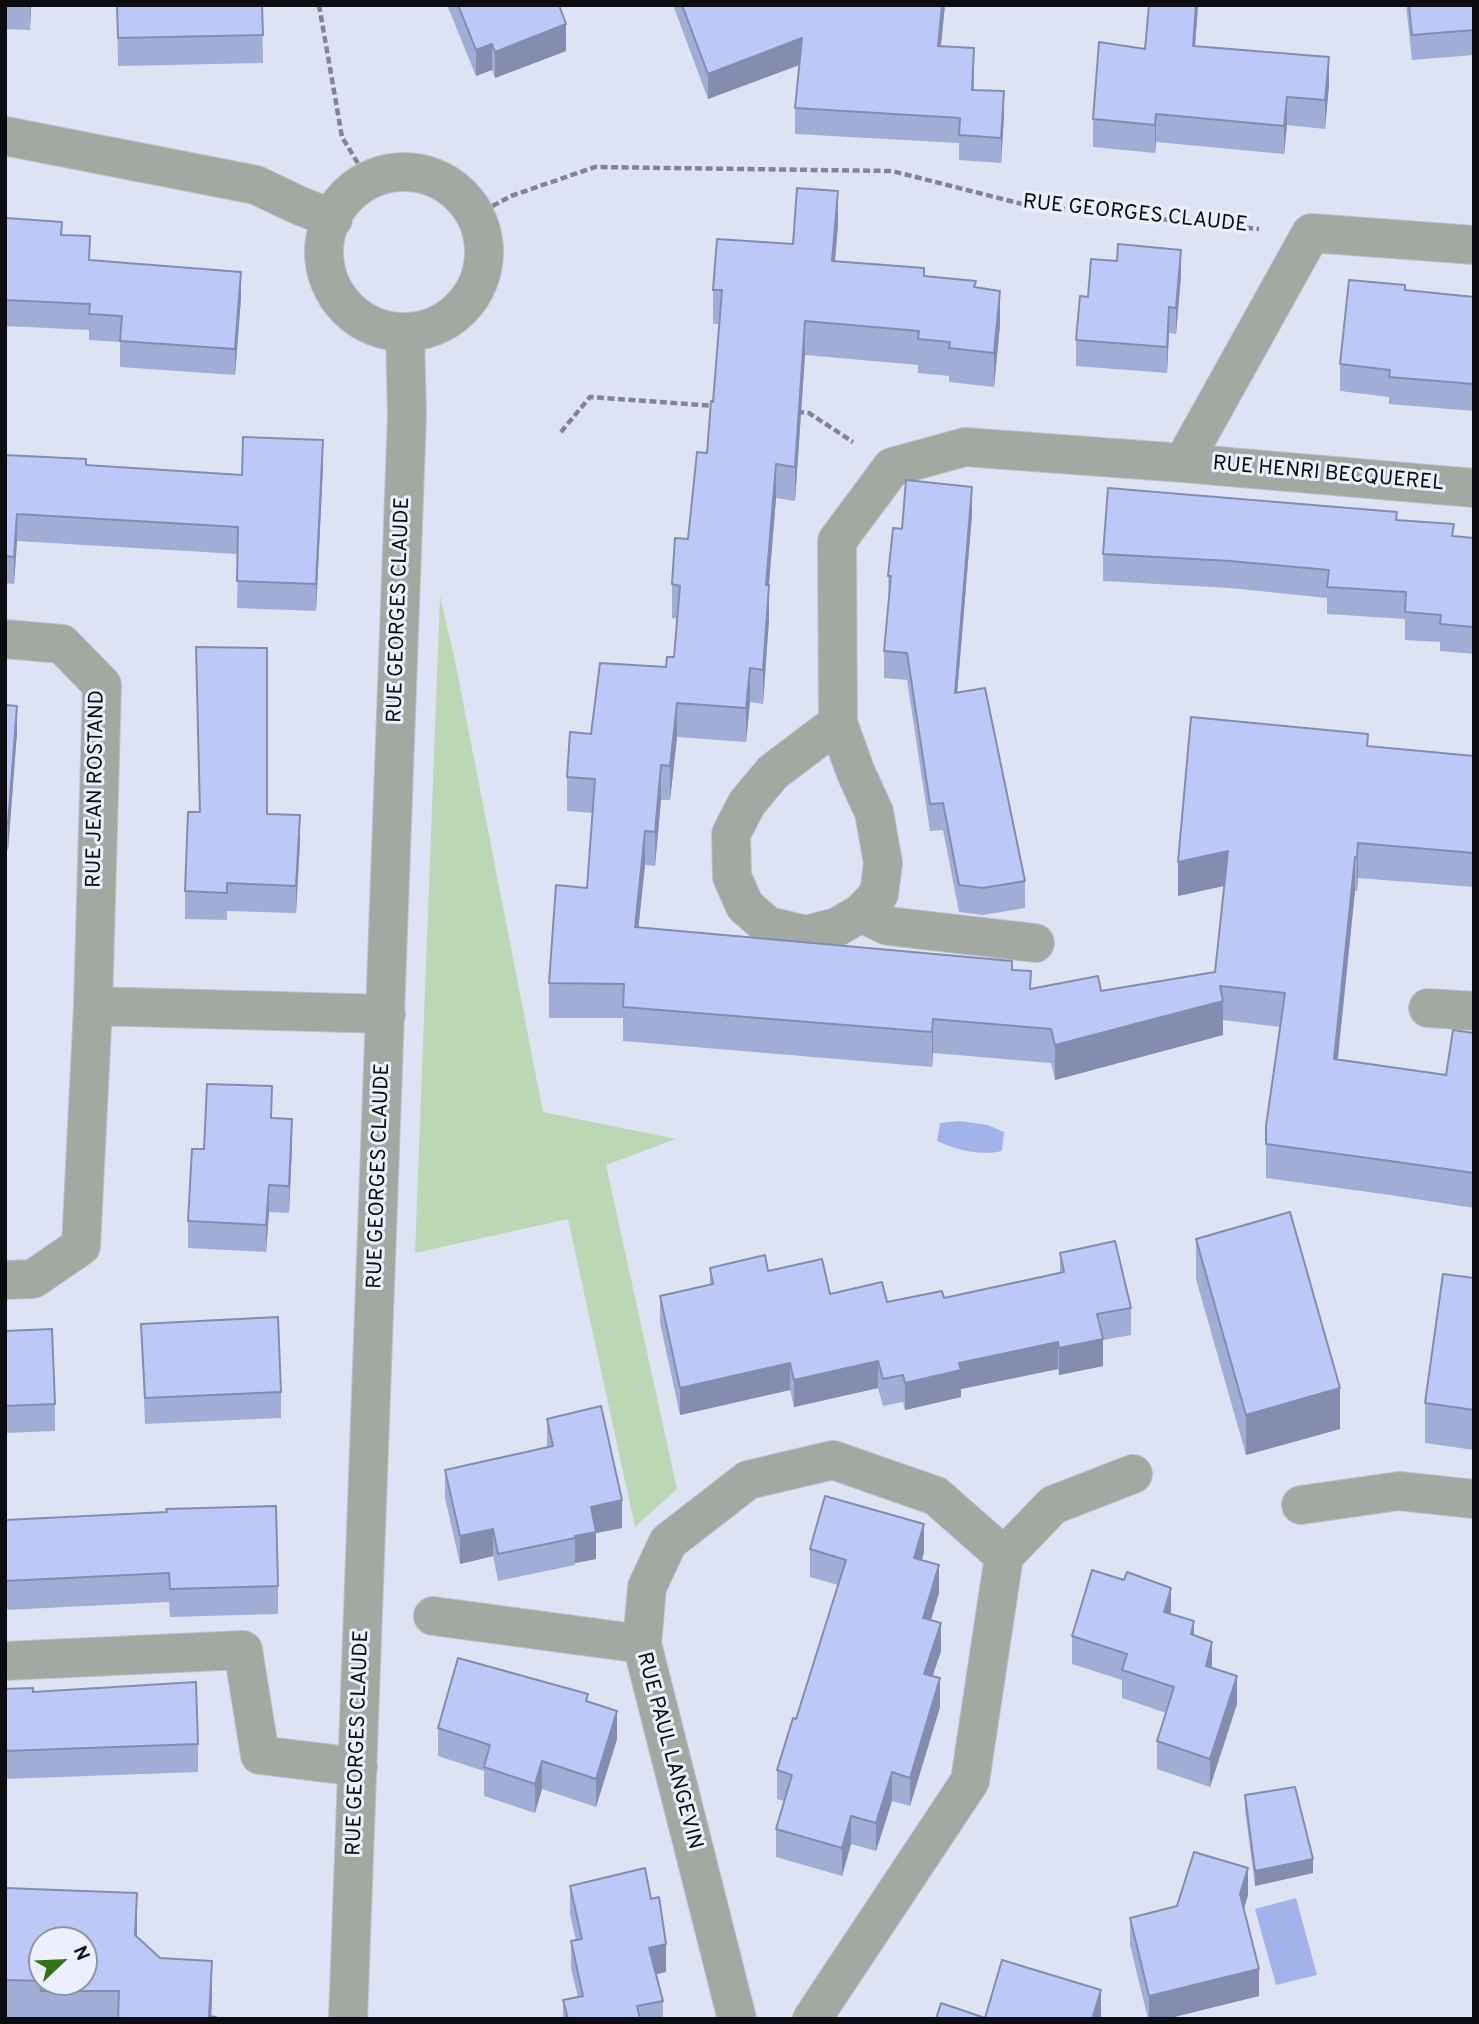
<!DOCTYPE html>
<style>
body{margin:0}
#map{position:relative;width:1479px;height:2024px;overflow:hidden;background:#dee3f4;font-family:Overpass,sans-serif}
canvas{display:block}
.frame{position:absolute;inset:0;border:7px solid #0c0d13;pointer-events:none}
.north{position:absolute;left:28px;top:1926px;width:70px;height:70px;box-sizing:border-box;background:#ecf0fe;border:2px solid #9295a0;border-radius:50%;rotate:67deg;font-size:19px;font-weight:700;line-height:28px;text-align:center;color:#0c0d13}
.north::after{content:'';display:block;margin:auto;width:24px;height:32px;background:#307515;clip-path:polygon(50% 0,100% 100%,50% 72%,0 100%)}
</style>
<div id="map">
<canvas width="1479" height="2024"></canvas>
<div class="frame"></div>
<div class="north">N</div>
</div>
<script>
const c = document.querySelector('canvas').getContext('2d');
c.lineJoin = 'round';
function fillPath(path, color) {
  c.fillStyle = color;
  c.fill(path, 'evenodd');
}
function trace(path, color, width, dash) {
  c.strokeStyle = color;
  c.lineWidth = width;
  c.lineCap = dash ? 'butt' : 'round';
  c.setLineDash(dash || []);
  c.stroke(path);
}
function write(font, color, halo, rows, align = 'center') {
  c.font = font + ' Overpass,sans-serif';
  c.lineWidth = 6;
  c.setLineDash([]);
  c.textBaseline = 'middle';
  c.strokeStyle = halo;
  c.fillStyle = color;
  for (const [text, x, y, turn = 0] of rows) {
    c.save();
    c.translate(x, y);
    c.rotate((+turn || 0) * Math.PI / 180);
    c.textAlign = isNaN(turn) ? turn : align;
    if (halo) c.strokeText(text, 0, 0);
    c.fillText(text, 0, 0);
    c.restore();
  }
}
fillPath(new Path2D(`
 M440 596 455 661 543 1112 676 1139 606 1165 677 1489 635 1527 568 1219 415 1253Z`), '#bcd7b4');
fillPath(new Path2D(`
 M960 1121 988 1125 1004 1132 1002 1151C980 1156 957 1150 937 1141L940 1123Z
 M1296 1898 1317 1975 1276 1985 1255 1909Z`), '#a2b2eb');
const street = new Path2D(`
 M5 136 256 185 298 205 333 219
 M324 252a80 80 0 1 1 160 0a80 80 0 1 1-160 0Z
 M1183 463 1311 233 1474 245
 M5 639 62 644 102 685 93 1006 81 1246 33 1279 5 1280
 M838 723 773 772 747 803 731 834 732 877 745 906 768 926 806 935 837 927 861 913 879 894 883 863 874 812 856 773 838 723 837 541 892 467 965 447 1183 463 1474 488
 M861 913 888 926 1035 943
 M93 1006 386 1014
 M1428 1008 1474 1011
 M1301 1505 1399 1491 1474 1499
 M1004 1556 1053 1505 1133 1474
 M433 1616 642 1644
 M5 1661 243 1650 260 1755 358 1767
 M348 2019 407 415 405 334
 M737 2019 642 1644 647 1587 668 1542 748 1480 833 1460 936 1496 1004 1556 970 1781 812 2019`);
trace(street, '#bcc1d0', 40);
trace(new Path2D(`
 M319 5 342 137 368 180
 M474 216 511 196 595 167 892 171 1030 206 1259 229
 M797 412 809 413 853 442
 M561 432 590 397 715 406`), '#828692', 4.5, [7, 3.5]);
trace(street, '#a3a8a2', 38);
fillPath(new Path2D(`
 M5 5H31L30 30 5 29Z
 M117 5H262L263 63 118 66Z
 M447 5H559L566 51 495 78 492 70 476 76Z
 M673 5H945L941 46 974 73V90L1004 117 1001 163 959 160V143L795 134V108L799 65 708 99Z
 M1198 5 1195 46 1329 85 1325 129 1287 125 1284 154 1156 142 1155 153 1093 147V119L1145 49Z
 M1406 5H1474V55L1412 60Z
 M5 223 62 235 90 260 241 298 235 375 120 367V342L89 340V330L5 326Z
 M838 225 835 261 924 276 976 287 1000 325 994 387 949 382V376L918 373V365L805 355 795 501 776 498 769 585V619L763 704 750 702 746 742 677 737 670 800H661L655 866 645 865 638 927 1012 970 1031 988 1101 991 1215 972 1224 886 1178 896 1368 746 1474 756V887L1358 878 1357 891H1355L1338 1059 1446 1075 1474 1033V1208L1390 1195 1266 1178V1126L1280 1027 1223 1020V1035L1055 1080 1051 1063 933 1053 932 1067 623 1041V1018H549V983L587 888 593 813 567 811V777L591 734 666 667 674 657 677 619 672 618V584L688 539 707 453 713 402 719 324H713V290L793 244Z
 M1181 276 1176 334 1169 333 1167 373 1076 366V340L1088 297Z
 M1405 290 1474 297V411L1389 404V397L1340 391V364Z
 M5 455 86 465 242 475 323 467 316 611 237 608 238 554 17 541 14 584 5 583Z
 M972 514 957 693 1025 881V908L983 915 959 912 943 830 930 831 907 680 884 678V651L889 603 888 576 902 529Z
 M1397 520 1454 537 1474 538V654L1440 651V642L1405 640V619L1327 614V598L1230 588 1103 581V554Z
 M196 647 267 814 300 842 296 913 227 911V920L185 919V891L199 812Z
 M5 705 17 732 8 850H5Z
 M271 1118 292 1146 289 1213 269 1212 266 1252 188 1248V1221L204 1149Z
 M1196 1239 1340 1429 1246 1455 1196 1279Z
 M1060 1253 1131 1308V1335L1103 1340V1366L1059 1375 1058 1369 961 1389V1397L905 1410 903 1402 883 1406 878 1388 794 1407 790 1390 680 1415 660 1323V1296L710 1285V1268L768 1271 830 1294 887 1302 944 1298 1060 1272Z
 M1474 1278V1450L1425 1443V1403Z
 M141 1324 281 1392V1418L145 1424Z
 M5 1331 55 1404V1431L5 1433Z
 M547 1419 622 1528 596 1533V1559L575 1563V1565L498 1581 493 1556 460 1564 445 1498V1470L547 1447Z
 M166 1512 278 1586V1614L170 1617 169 1602 5 1610V1520Z
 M810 1549 924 1552 922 1560 939 1593 931 1620 941 1651 932 1676 940 1707 910 1806 892 1801 876 1851 851 1844 842 1876 776 1857V1829L784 1801 777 1799V1770L796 1719 838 1585 810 1577Z
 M1171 1614 1194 1636 1212 1668 1237 1704 1210 1787 1157 1769V1741L1166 1713 1122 1698V1680L1072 1664V1636Z
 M5 1689 33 1692 198 1744V1772L5 1779Z
 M588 1701 617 1739 596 1807 542 1789 535 1813 484 1796V1771L438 1756V1728Z
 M1245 1795 1313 1873 1255 1886 1245 1809Z
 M570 1886 666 1972 656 1974 663 2001V2019H563V2000L578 1997 571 1969V1941L576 1940 570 1914Z
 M5 1888 137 1937 160 1958 212 2000 211 2016 216 2019H5Z
 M1248 1895 1244 1909 1259 1996 1166 2019H1148L1130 1945V1918Z`), '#a2add5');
fillPath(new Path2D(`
 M30 5H31L30 30Z
 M942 5H945L938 71V46Z
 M1196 5H1198L1193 74V46Z
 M566 24V51L495 78V52Z
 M802 38V64L708 99V74Z
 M492 44V70L476 76V50Z
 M974 48V73L972 115V90Z
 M1329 57V85L1325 129V100Z
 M1004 91V117L1001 163V138Z
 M1287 97V125L1284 154V126Z
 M1156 114V142L1155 153V125Z
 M838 191V225L832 295V261Z
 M1181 250V276L1176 334V308Z
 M241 272V298L235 375V349Z
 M1000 291V325L994 387V353Z
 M1169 307V333L1167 373V347Z
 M805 321V355L795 501V467Z
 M323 440V467L316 611V584Z
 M776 464V498L766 619V585Z
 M972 487V514L955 720V693Z
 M17 514V541L14 584V557Z
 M769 585V619L763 704V670Z
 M750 668V702L746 742V708Z
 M677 703V737L670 800V766Z
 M17 706V732L8 850V824Z
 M661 765V800L655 866V832Z
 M300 815V842L296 913V886Z
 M645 831V865L635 961V927Z
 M1358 843V878L1357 891V857Z
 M1228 851V885L1178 896V862Z
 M1355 857V891L1334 1093V1059Z
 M1223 1001V1035L1055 1080V1045Z
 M933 1019V1053L932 1067V1032Z
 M292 1119V1146L289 1213V1186Z
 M269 1185V1212L266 1252V1225Z
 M1103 1339V1366L1059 1375V1348Z
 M1058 1342V1369L961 1389V1397L905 1410V1383L959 1363Z
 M878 1361V1388L794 1407V1380Z
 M790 1363V1390L680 1415V1388Z
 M1340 1388V1429L1246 1455V1415Z
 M622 1500V1528L596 1533V1559L575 1563V1536L591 1507Z
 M924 1524V1552L914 1586V1558Z
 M493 1529V1556L460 1564V1536Z
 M939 1565V1593L923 1646V1618Z
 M1171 1588V1616L1164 1612Z
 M1194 1621V1649L1191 1634Z
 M941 1623V1651L924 1702V1674Z
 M1212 1642V1670L1206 1666Z
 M1237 1676V1704L1210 1787V1759Z
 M940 1678V1707L910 1806V1778Z
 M617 1711V1739L596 1807V1779Z
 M542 1761V1789L535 1813V1784Z
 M892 1772V1801L876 1851V1823Z
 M851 1816V1844L842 1876V1848Z
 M1313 1859V1873L1255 1886V1871Z
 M1248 1868V1895L1240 1921V1894Z
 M137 1893V1933L135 1975V1935Z
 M666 1944V1972L649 1976V1948Z
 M212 1961V2000L211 2019H209Z
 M1259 1969V1996L1166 2019H1149V1996Z
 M1101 1990V2019H1092Z`), '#848dae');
const building = new Path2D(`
 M117 5H262L263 35 118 38Z
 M458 5H559L566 24 495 52 492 44 476 50Z
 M682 5H942L938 46 974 48 972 90 1004 91 1001 138 959 135 960 118 795 108 802 38 708 74Z
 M1149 5H1196L1193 46 1329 57 1325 100 1287 97 1284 126 1156 114 1155 125 1093 119 1099 42 1145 49Z
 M1409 5H1474V30L1412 35Z
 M797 188 838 191 832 261 924 268V276L976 281 974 287 1000 291 994 353 949 348 950 342 918 339 919 331 805 321 795 467 776 464 766 585H769L763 670 750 668 746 708 677 703 670 766 661 765 655 832 645 831 635 927 1012 961V970L1031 971 1030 989 1098 976 1101 991 1215 972 1228 851 1178 862 1191 717 1368 734 1367 746 1474 756V853L1358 843 1357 857H1355L1334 1059 1446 1075 1453 1030 1474 1033V1173L1390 1161 1266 1144V1126L1285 993 1220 986 1223 1001 1055 1045 1051 1029 933 1019 932 1032 623 1007 624 984 549 983 556 885 587 888 595 779 567 777 570 732 591 734 600 663 666 667 667 657H674L680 586 672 584 675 538 688 539 697 452 707 453 711 401 713 402 722 290H713L717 239 793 244Z
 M6 218 62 222 61 235 90 236 89 260 241 272 235 349 120 341 122 316 89 314 90 304 5 300V223Z
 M1118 244 1181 250 1176 308 1169 307 1167 347 1076 340 1080 296 1088 297 1091 259 1117 261Z
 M1349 280 1405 285V290L1474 297V384L1389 377 1390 370 1340 364Z
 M243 437 323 440 316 584 237 581 238 527 17 514 14 557 5 556V455L86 459V465L242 475Z
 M906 480 972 487 955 693 985 688 1025 881 983 888 959 885 943 803 930 804 907 653 884 651 891 576H888L893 528 902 529Z
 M1108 488 1397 512 1396 520 1454 524 1452 536 1474 538V627L1440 624 1441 615 1405 612 1406 592 1327 587 1329 570 1230 561 1103 554Z
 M196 647 267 648V814L300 815 296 886 227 883V893L185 891 188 812H200Z
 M5 705 17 706 8 824H5Z
 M207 1084 272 1086 271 1118 292 1119 289 1186 269 1185 266 1225 188 1221 192 1149H204Z
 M1290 1212 1340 1388 1246 1415 1196 1239Z
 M1115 1241 1131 1308 1097 1314 1103 1339 1059 1348 1058 1342 959 1363 961 1370 905 1383 903 1375 883 1379 878 1361 794 1380 790 1363 680 1388 660 1296 713 1284 710 1268 765 1255 768 1271 822 1259 830 1294 882 1282 887 1302 942 1291 944 1298 1064 1272 1060 1253Z
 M1443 1274 1474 1278V1410L1425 1403Z
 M278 1317 281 1392 145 1398 141 1324Z
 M52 1329 55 1404 5 1406V1331Z
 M601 1406 622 1500 591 1507 596 1532 575 1536V1538L498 1554 493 1529 460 1536 445 1470 553 1446 547 1419Z
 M825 1496 924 1524 914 1558 939 1565 923 1618 941 1623 924 1674 940 1678 910 1778 892 1772 876 1823 851 1816 842 1848 776 1829 792 1775 777 1770 793 1718 796 1719 846 1560 810 1549Z
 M276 1506 278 1586 170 1589 169 1573 5 1581V1520L167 1512 166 1509Z
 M1092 1570 1124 1580 1127 1572 1171 1588 1164 1612 1194 1621 1191 1634 1212 1642 1206 1666 1237 1676 1210 1759 1157 1741 1174 1687 1122 1670 1127 1654 1072 1636Z
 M458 1658 588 1694 586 1701 617 1711 596 1779 542 1761 535 1784 484 1767 490 1745 438 1728Z
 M196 1682 198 1744 5 1751V1689L33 1688V1692Z
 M1295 1787 1313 1859 1255 1871 1245 1795Z
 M1194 1852 1248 1868 1240 1894 1259 1969 1149 1996 1130 1918 1177 1906Z
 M645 1868 651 1899 659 1897 666 1944 649 1948 663 2001 637 2006 640 2019H568L563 2000 583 1996 571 1941 582 1939 570 1886Z
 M5 1888 137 1893 135 1935 160 1958 212 1961 209 2016 216 2017V2019H118L119 1991H41L42 1981 5 1980ZM42 1940H84V1982H42Z
 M1002 1960 1101 1990 1092 2019H936L941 2003 985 2018Z`);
fillPath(building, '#bcc9f8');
trace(building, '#848dae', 2);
write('21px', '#0c0d13', '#ecf0fe', [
 ["RUE GEORGES CLAUDE",1135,215,6],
 ["RUE HENRI BECQUEREL",1328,475,5],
 ["RUE GEORGES CLAUDE",400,610,-88],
 ["RUE JEAN ROSTAND",97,789,-89],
 ["RUE GEORGES CLAUDE",380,1176,-88],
 ["RUE GEORGES CLAUDE",359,1743,-88],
 ["RUE PAUL LANGEVIN",668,1751,75]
]);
</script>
